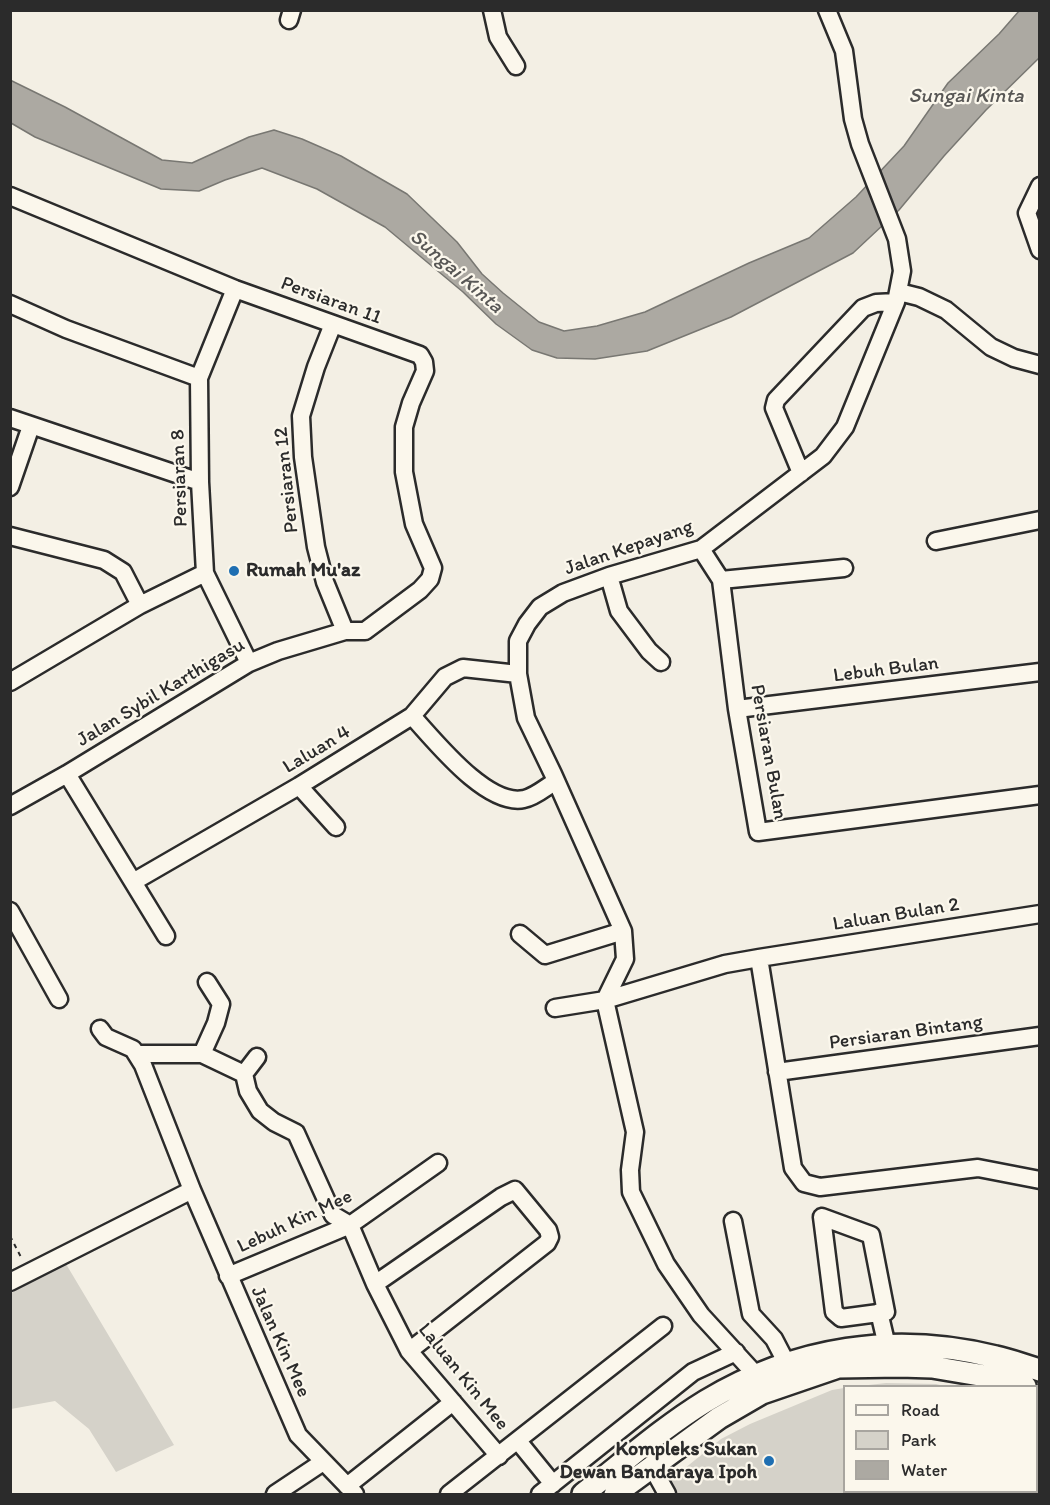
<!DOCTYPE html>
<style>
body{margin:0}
#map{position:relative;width:1050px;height:1505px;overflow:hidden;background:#f3efe4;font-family:Itim,sans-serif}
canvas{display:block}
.frame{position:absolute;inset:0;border:12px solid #2b2b2b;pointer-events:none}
.legend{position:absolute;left:843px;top:1385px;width:195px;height:108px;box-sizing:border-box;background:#fbf7ec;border:2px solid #a8a59f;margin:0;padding:8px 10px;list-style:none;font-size:18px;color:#2b2b2b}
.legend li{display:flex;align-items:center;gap:12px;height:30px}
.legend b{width:30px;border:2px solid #a8a59f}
</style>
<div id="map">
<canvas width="1050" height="1505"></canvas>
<div class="frame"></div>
<ul class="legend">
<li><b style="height:8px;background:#fbf7ec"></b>Road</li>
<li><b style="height:16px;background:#d5d2c9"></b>Park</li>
<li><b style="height:16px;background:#aca9a2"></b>Water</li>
</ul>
</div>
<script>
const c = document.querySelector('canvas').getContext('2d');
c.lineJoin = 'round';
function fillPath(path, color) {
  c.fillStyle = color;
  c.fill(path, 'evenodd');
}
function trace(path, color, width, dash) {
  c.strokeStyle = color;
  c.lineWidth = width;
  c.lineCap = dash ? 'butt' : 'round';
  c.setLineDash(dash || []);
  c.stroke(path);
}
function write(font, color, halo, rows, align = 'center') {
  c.font = font + ' Itim,sans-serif';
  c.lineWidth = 4.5;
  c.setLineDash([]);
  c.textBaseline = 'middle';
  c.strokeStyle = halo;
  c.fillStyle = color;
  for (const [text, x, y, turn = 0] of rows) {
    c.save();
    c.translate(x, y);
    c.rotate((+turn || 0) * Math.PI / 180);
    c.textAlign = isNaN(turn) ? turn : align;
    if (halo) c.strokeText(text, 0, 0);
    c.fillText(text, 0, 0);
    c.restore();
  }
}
fillPath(new Path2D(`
 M66 1264 174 1445 116 1472 89 1429 55 1401 11 1409V1293Z
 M886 1383 936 1384 944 1386H860Z
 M844 1388V1492H1036L1037 1417 1039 1418V1494H653L721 1439 750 1424 832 1390Z`), '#d5d2c9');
const water = new Path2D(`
 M1019 11H1039V58L986 110 944 156 899 210 853 253 731 317 647 351 595 359 557 358 532 350 496 324 463 292 385 227 317 189 262 168 225 180 199 191 161 189 35 137 11 123 10 80 65 107 162 160 192 163 249 137 274 130 302 139 341 156 407 194 457 242 482 274 503 293 539 322 564 331 597 326 645 312 749 263 809 238 856 197 904 146 948 83 999 34Z`);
fillPath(water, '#aca9a2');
trace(water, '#787772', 1.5);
const minor = new Path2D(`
 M492 10 498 37 516 66
 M289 20 292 10
 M1040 186 1027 213 1040 250
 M10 196 235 289 420 355 424 362 425 371 411 403 404 427V472L414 524 433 568 430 579 420 590 365 631H345L278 651 249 663 67 774 10 806
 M235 289 199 378 200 482 205 573 249 663
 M899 292 919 297 946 310 991 347 1014 358 1040 365
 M10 304 66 329 199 378
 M333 324 316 367 301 416 303 457 316 547 325 582 345 631
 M10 418 200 482
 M801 473 774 408 776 400 863 308 876 303 896 302
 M10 487 31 426
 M10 536 104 560 123 572 140 605
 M936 541 1040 520
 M701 549 721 580 737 709 758 832 1040 795
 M609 576 619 611 649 651 661 662
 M721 580 844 568
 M10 682 140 605 205 573
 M737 709 1040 672
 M412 716C435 741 487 807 524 799 535 797 546 787 556 781
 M67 774 166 936
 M299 786 336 827
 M133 882 299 786 412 716 445 677 463 668 518 674
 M10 911 59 999
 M520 934 545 955 623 931
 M759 958 793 1168 804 1183 820 1187 978 1168 1040 1180
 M555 1008 605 1000 725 964 759 958 1040 914
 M100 1029 106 1037 133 1049 143 1065 192 1190 298 1435 355 1494
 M136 1054H202L244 1074
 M202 1054 216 1023 221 1004 207 982
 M257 1057 244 1074 248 1091 260 1111 274 1122 296 1133 333 1215 350 1225 375 1284 409 1351 499 1456
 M777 1072 1040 1036
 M822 1217 871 1235 886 1312 841 1318 834 1312Z
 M733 1221 751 1314 774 1339 787 1364
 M228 1276 350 1225 438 1163
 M10 1282 192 1190
 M375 1284 501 1197 515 1190 548 1230 550 1237 547 1243 409 1351
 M879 1312 887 1346
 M756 1375 701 1315 666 1264 631 1192 630 1170 635 1132 605 1000 625 959 623 931 553 774 526 718 518 674V641L527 624 540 607 563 593 609 576 701 549 823 456 845 427 896 302 902 271 897 239 860 144 853 119 844 51 827 10
 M518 1441 553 1484
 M1036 1460 1040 1461
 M652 1467 667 1494
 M347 1486 453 1402
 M909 1492 915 1494
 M996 1492 1003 1494
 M275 1494 323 1462
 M449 1494 663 1326
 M540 1494 693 1372 736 1352
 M894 1494 896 1492`);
const major = new Path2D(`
 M583 1494C623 1463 662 1428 706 1401 796 1347 895 1332 996 1357 1011 1360 1025 1366 1040 1370
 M615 1494 719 1418 762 1393 838 1367 900 1366 932 1367 1003 1379 1025 1386`);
trace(minor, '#2b2b2b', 21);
trace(major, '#2b2b2b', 26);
trace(new Path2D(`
 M10 1236 22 1259`), '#2b2b2b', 2, [4.5, 4.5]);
trace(minor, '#fbf7ec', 16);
trace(major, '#fbf7ec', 21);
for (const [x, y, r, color] of [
 [234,571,6,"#1f6fb2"],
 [769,1461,6,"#1f6fb2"]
]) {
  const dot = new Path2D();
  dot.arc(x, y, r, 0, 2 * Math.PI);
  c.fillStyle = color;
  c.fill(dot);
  trace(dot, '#fbf7ec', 2);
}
write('20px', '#2b2b2b', '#fbf7ec', [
 ["Persiaran 11",331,301,20],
 ["Persiaran 8",180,478,-92],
 ["Persiaran 12",287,480,-96],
 ["Jalan Kepayang",629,548,-19],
 ["Lebuh Bulan",886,670,-7],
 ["Jalan Sybil Karthigasu",161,693,-31],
 ["Laluan 4",317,750,-31],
 ["Persiaran Bulan",768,752,80],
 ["Laluan Bulan 2",896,915,-9],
 ["Persiaran Bintang",906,1033,-8],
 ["Lebuh Kin Mee",295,1222,-25],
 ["Jalan Kin Mee",280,1342,66],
 ["Laluan Kin Mee",463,1377,51]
]);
write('bold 20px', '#2b2b2b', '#fbf7ec', [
 ["Rumah Mu'az",246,571],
 ["Kompleks Sukan",757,1450,"right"],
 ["Dewan Bandaraya Ipoh",757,1473,"right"]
], 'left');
write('italic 21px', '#585755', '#fbf7ec', [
 ["Sungai Kinta",966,97],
 ["Sungai Kinta",456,272,41]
]);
</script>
